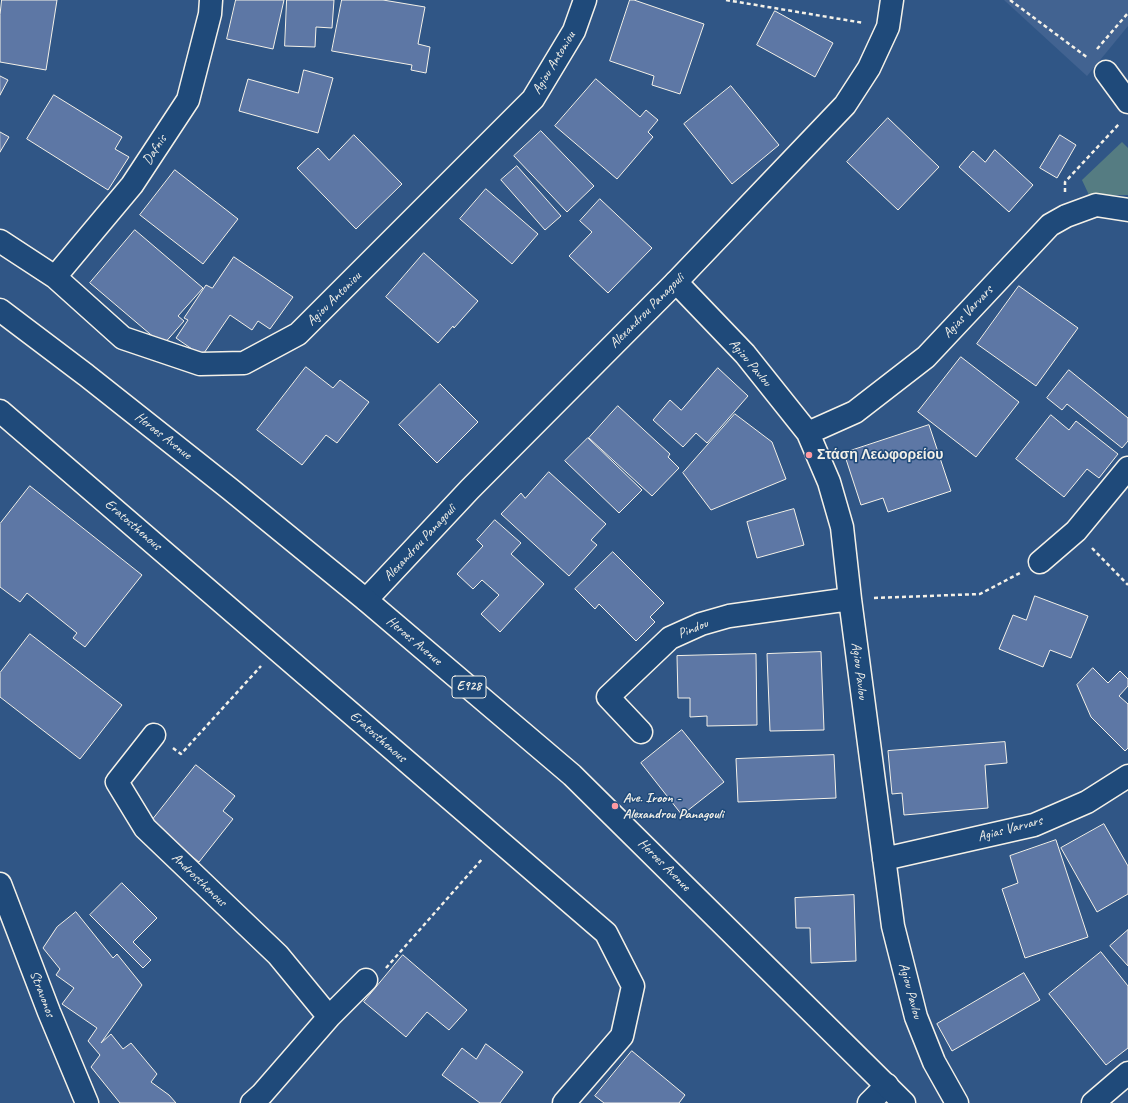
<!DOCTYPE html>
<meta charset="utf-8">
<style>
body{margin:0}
canvas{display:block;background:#305686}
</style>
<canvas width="1128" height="1103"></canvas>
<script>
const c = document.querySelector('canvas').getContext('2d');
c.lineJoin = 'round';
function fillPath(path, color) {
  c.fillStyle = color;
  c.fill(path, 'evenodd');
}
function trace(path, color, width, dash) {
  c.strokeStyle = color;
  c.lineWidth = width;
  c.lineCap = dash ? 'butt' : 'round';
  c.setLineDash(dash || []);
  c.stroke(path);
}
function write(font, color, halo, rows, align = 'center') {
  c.font = font + ' Caveat,sans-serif';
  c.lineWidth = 3;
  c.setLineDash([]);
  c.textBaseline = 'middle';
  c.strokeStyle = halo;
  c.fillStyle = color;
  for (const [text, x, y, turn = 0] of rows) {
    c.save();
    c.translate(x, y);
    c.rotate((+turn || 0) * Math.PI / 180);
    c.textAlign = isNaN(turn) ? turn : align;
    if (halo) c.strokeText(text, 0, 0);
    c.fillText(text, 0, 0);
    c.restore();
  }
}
fillPath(new Path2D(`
 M1004 0H1128V26L1087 76Z`), '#426391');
fillPath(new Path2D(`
 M1122 142 1128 148V195H1089L1082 180Z`), '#557c82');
const building = new Path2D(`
 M2 0H57L46 70 0 62V15Z
 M236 0H284L273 49 227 39Z
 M287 0H334L332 28 316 27 315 47 285 46Z
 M342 0H383L425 7 418 44 430 47 426 73 411 70 412 65 332 51Z
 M630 0H634L704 24 680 94 652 85 654 76 610 61Z
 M775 11 833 43 815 77 757 45Z
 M304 70 333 78 318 133 239 111 248 79 298 93Z
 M0 76 8 80 0 95Z
 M596 79 640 117 646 110 658 120 648 132 653 137 617 179 555 126Z
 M731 86 779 145 732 184 684 124Z
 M54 95 122 137 115 149 129 157 108 190 27 139Z
 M888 118 939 167 898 210 847 162Z
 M541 131 594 186 567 212 514 156Z
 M0 132 9 137 0 152Z
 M354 135 402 184 356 229 297 168 318 148 329 160Z
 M1060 135 1076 145 1057 178 1040 168Z
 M995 150 1033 185 1009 212 959 167 973 151 985 162Z
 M517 166 561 216 545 230 501 180Z
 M175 170 238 219 203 264 140 215Z
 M486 189 538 234 512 264 460 219Z
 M600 199 652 248 608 293 569 256 592 232 580 221Z
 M135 230 203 288 178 316 184 321 163 345 90 283Z
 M424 253 478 301 454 328 453 326 438 343 386 297Z
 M234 257 293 297 270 329 258 321 252 330 230 315 202 356 176 338 188 320 184 318 206 285 212 288Z
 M1019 286 1078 328 1036 386 977 344Z
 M961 357 1019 402 976 457 918 412Z
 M306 367 333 388 340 380 369 402 337 443 326 435 302 465 257 430Z
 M718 368 748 396 707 443 696 433 683 447 653 420 670 400 681 410Z
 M1069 370 1128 418V441L1122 448 1067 404 1062 410 1047 398Z
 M440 384 478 422 437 463 399 425Z
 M618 406 670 454 668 457 679 468 652 496 589 438Z
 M735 414 772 442 786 479 711 510 683 473Z
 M1051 415 1069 430 1076 421 1118 454 1099 478 1087 469 1064 497 1016 459Z
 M929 425 951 491 888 512 883 498 861 505 844 453Z
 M588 438 642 490 619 513 565 461Z
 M549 472 606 524 591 540 597 545 569 576 501 514 521 493 525 498Z
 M30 486 142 575 85 647 73 638 77 633 27 593 20 602 0 587V524Z
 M794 509 804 545 757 558 747 522Z
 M495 520 521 543 511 554 544 584 500 632 481 614 499 595 482 580 473 589 457 574 483 546 477 540Z
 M613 552 664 603 650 617 655 622 636 641 599 604 595 609 575 589Z
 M1035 596 1088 616 1071 658 1050 650 1043 667 999 649 1013 615 1026 620Z
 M30 634 122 705 80 759 0 697V673Z
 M821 652 824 730 770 731 767 654Z
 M756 654 757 725 707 726V716L690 717V698H678L677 656Z
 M1093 668 1108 683 1120 671 1128 679V686L1119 696 1128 704V748L1125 751 1091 717 1077 685Z
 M682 730 724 782 682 815 641 763Z
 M1005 742 1007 763 985 765 988 808 904 815 902 793 892 794 888 751Z
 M834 755 836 798 738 802 736 759Z
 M196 765 235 796 223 811 233 819 199 862 150 823Z
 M1104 824 1128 866V894L1097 912 1061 848Z
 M1056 840 1088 937 1025 958 1002 889 1018 883 1010 856Z
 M122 883 157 918 133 942 151 960 143 968 90 915Z
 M854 895 856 961 811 963 810 928H796L795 898Z
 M76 912 113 958 117 954 142 985 101 1043 111 1034 123 1049 131 1043 157 1074 151 1082 169 1095 176 1103H120L91 1067 100 1055 88 1041 97 1028 62 1004 74 988 56 975 60 969 43 948 57 927Z
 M1128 930V966L1110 946Z
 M1101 952 1128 986V1048L1106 1065 1049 994Z
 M403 955 467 1010 449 1030 427 1012 406 1037 364 1002Z
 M1024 973 1040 1000 952 1051 937 1024Z
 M486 1044 523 1072 500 1103H480L442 1075 462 1048 476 1059Z
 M632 1051 685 1095 679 1103H604L595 1096Z`);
fillPath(building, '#5d77a5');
trace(building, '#f4f1e8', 1);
const street = new Path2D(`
 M1106 72 1128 102
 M0 241 55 277 123 338 200 364 244 363 298 334 533 99 574 31 585 0
 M55 277 132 185 188 100 210 14 211 0
 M676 282 745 354 808 433 829 482 842 527 850 599 893 926 916 1017 934 1062 957 1103
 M0 411 606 933 633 986 622 1036 564 1103
 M808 433 855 412 926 357 1050 225 1066 216 1096 205 1128 210
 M1040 562 1076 531 1128 468
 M641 732 608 697 670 638 701 624 729 616 850 599
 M154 735 117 782 145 828 278 955 329 1017
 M884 859 1034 825 1087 802 1128 776
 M0 884 49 1012 87 1103
 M252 1103 262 1094 329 1017 366 980
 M869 1103 887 1085
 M1093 1103 1128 1073`);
const secondary = new Path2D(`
 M366 600 470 489 676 282 845 105 869 68 888 27 892 0`);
const primary = new Path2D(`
 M0 310 86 375 230 489 366 600 572 775 904 1103`);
trace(street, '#f4f1e8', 25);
trace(secondary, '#f4f1e8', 25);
trace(primary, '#f4f1e8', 25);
trace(new Path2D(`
 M726 0 864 23
 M1010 0 1088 58
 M1097 49 1128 13
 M1065 192V182L1119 124
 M1092 548 1128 585
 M874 598 980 594 1020 573
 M173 748 181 754 261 666
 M386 968 483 858`), '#f4f1e8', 2.5, [4, 3]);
trace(street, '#1f4a7a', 22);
trace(secondary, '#1f4a7a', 22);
trace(primary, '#1f4a7a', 22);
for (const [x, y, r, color] of [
 [809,455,4,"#ff9aa2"],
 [615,806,4,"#ff9aa2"]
]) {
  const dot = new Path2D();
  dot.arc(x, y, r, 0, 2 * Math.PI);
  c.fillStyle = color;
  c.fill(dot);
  trace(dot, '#1f4a7a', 1.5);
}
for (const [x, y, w] of [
 [469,687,34]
]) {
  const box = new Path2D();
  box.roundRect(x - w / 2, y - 11, w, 22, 3);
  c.fillStyle = '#1f4a7a';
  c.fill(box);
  trace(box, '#f4f1e8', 1);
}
write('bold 13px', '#f4f1e8', null, [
 ["E928",469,687]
]);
write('14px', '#f4f1e8', '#1f4a7a', [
 ["Agiou Antoniou",554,63,-59],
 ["Dafnis",155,150,-57],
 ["Agiou Antoniou",334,299,-45],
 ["Alexandrou Panagouli",647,311,-45],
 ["Agias Varvars",968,312,-47],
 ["Agiou Pavlou",750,363,50],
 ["Heroes Avenue",163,436,38],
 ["Eratosthenous",133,525,41],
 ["Alexandrou Panagouli",420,543,-47],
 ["Pindou",693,629,-22],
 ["Heroes Avenue",414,641,40],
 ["Agiou Pavlou",859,671,83],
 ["Eratosthenous",378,737,41],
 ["Agias Varvars",1010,829,-15],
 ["Heroes Avenue",664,865,45],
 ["Androsthenous",199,880,44],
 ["Agiou Pavlou",910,991,75],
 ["Stravonos",42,994,69]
]);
write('bold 14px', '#f4f1e8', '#1f4a7a', [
 ["Στάση Λεωφορείου",817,455],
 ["Ave. Iroon -",623,798],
 ["Alexandrou Panagouli",623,814]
], 'left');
</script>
